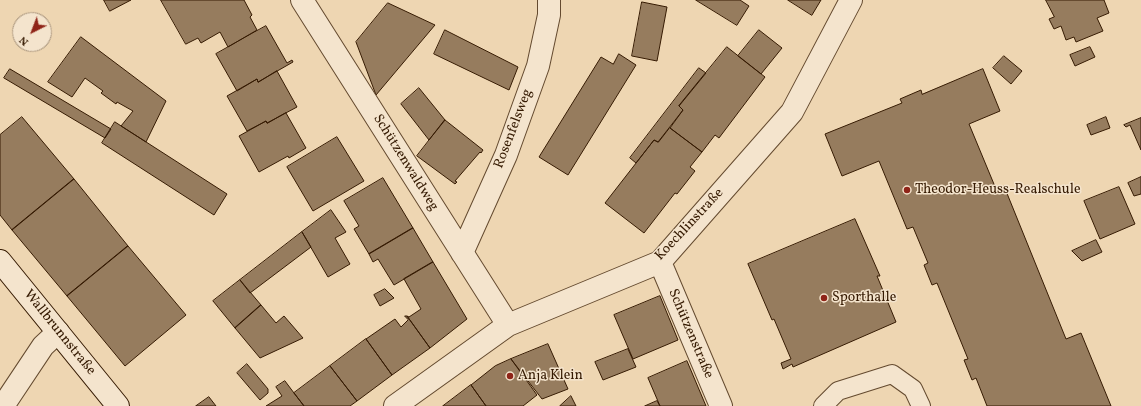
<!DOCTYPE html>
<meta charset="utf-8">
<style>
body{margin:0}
#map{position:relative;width:1141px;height:406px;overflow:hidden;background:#eed6b2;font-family:Vollkorn,serif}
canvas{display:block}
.north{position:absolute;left:12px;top:12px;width:40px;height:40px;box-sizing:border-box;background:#f4e4cd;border:1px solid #a8947c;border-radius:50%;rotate:222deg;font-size:11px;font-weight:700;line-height:16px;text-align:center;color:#361b03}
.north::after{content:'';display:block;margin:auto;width:14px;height:18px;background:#8f2418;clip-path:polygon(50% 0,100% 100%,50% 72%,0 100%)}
</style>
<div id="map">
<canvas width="1141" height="406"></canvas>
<div class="north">N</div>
</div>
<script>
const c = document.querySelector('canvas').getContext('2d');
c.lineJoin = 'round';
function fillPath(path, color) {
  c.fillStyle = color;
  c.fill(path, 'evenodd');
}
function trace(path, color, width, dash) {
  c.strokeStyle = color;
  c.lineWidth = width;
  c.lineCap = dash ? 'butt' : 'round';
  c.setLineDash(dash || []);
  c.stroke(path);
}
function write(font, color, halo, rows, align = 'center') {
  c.font = font + ' Vollkorn,serif';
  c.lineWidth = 3;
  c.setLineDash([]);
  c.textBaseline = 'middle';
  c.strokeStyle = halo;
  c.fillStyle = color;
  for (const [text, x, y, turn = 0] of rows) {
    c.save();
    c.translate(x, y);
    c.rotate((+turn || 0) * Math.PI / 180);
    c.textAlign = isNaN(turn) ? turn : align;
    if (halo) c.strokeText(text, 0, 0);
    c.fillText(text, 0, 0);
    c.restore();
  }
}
const building = new Path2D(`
 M104 0H131L110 11Z
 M161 0H244L252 15 250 17 257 30 228 47 220 32 201 43 198 38 186 44Z
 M696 0H740L749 6 737 25Z
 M788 0H821L812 15Z
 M1046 0H1104L1109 13 1097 18 1103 31 1076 42 1074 37 1066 40 1061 26 1054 29 1049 19 1054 17Z
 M642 2 667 7 657 61 632 56Z
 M388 3 435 25 376 95 356 42Z
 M266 26 287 63 292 60 293 62 258 82 257 79 237 91 216 54Z
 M445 30 518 67 509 90 434 54Z
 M759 30 782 48 761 74 738 56Z
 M81 37 166 101 146 142 121 126 133 111 117 102 116 104 101 93 103 91 85 78 72 97 48 82Z
 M727 47 765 77 719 138 715 135 702 152 670 128 683 110 679 106Z
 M1090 47 1095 57 1075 66 1070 55Z
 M619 54 636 65 568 175 539 157 601 57 613 64Z
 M1004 56 1022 71 1011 84 993 68Z
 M699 68 706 73 679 106 683 110 658 142 654 140 636 163 630 158Z
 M10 69 111 129 105 138 4 78Z
 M983 69 1000 111 969 124 996 189 1004 186 1066 339 1081 333 1111 406H987L976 378 972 380 964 360 968 359 937 283 932 285 924 265 928 263 913 227 907 229 879 161 842 176 825 134 902 103 900 99 921 90 922 94Z
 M277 71 297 107 267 123 266 121 247 131 227 96 257 79 258 82Z
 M419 88 445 120 429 140 401 104Z
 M286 113 306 148 289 158 288 156 259 172 239 136 266 121 267 123Z
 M22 117 74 179 12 230 0 215V135Z
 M1106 117 1110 128 1091 135 1087 125Z
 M1141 118V150L1130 125 1126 127 1124 125Z
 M445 120 483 150 481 153 480 152 455 181 457 182 455 184 417 156Z
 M115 122 227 194 214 215 102 143Z
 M670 128 702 152 690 167 695 171 677 194 675 193 644 233 605 203 654 140 658 142Z
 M337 137 364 181 313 211 287 167Z
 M1141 177V194L1134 196 1128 183Z
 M383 178 413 228 369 254 354 229 359 226 344 201Z
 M74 179 128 246 67 296 12 230Z
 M1119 187 1135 224 1100 239 1084 201Z
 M331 210 346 232 335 238 350 264 328 277 302 232Z
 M855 219 880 276H877L896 322 793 367 792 364 783 369 781 363 791 359 774 319 772 320 748 264Z
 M413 228 433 262 394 285 378 259 373 262 369 254Z
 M302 232 311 247 250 293 240 280Z
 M1096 240 1102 252 1082 261 1072 251Z
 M128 246 186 315 125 366 67 296Z
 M433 262 467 319 430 348 407 316 409 317 421 309 404 279Z
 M240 280 261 305 235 328 213 301Z
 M385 289 394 298 380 306 374 295Z
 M660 296 678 340 633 359 614 315Z
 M261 305 276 323 284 316 303 338 260 358 235 328Z
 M405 316H407L430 348 392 375 366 339 395 319 401 327 408 320Z
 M366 339 392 375 357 401 330 366Z
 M548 344 568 389 542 399 511 359Z
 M628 349 636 367 603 380 595 362Z
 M511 359 537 395 523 406H486L471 385 495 366Z
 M687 361 706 406H660L648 378Z
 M247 364 268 389V393L260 400 237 373Z
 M330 366 357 401 350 406H304L294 393Z
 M285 381 294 393 304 406H266L282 396 276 387Z
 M471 385 486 406H443Z
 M571 396 576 406H560Z
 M209 397 216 406H196Z
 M657 401 660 406H645Z`);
fillPath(building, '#967c5e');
trace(building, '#361b03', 1);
const lane = new Path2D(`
 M823 406 838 391 892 374 913 389 921 406`);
const street = new Path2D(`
 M302 0 508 325
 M462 253 506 155 538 66 549 15V0
 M660 262 721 406
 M3 406 43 346 58 332
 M395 406 508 325 660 262 792 112 851 0`);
const secondary = new Path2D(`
 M0 261 118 406`);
trace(lane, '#644a2f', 20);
trace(street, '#644a2f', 24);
trace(secondary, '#361b03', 24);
trace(lane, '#f4e4cd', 18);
trace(street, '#f4e4cd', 22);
trace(secondary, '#f4e4cd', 22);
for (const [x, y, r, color] of [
 [907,190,4,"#8f2418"],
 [824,298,4,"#8f2418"],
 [510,376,4,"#8f2418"]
]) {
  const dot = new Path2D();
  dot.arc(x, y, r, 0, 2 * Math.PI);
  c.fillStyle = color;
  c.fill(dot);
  trace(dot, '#f4e4cd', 1.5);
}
write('14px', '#361b03', '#f4e4cd', [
 ["Rosenfelsweg",514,129,-69],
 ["Schützenwaldweg",405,163,58],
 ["Koechlinstraße",690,225,-47],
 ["Wallbrunnstraße",59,333,51],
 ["Schützenstraße",690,334,67]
]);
write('14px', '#361b03', '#f4e4cd', [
 ["Theodor-Heuss-Realschule",915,190],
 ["Sporthalle",832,298],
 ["Anja Klein",518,376]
], 'left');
</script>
